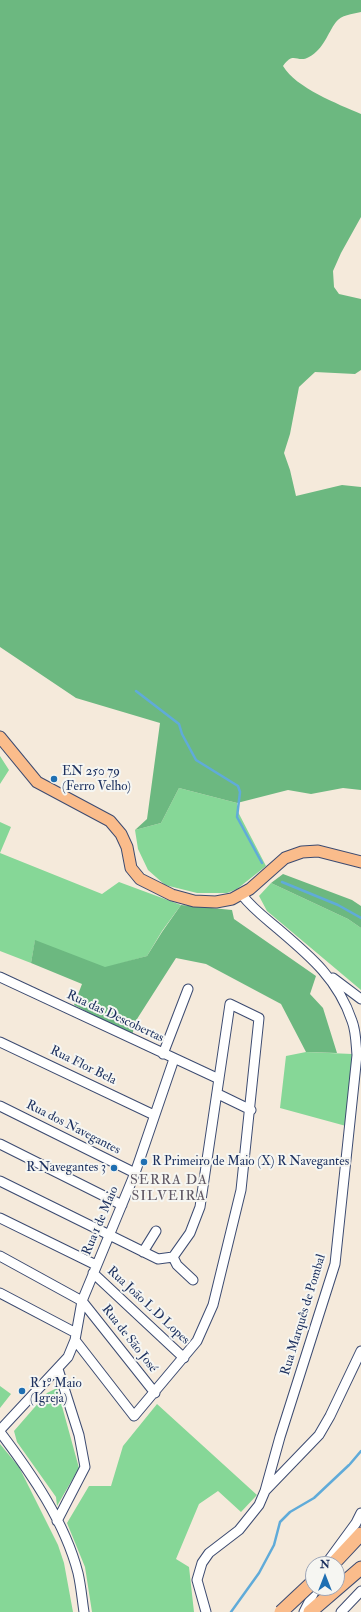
<!DOCTYPE html>
<meta charset="utf-8">
<style>
body{margin:0}
#map{position:relative;width:361px;height:1612px;overflow:hidden;background:#f5eadb;font-family:"IM FELL Double Pica",serif}
canvas{display:block}
.north{position:absolute;left:305px;top:1556px;width:40px;height:40px;box-sizing:border-box;background:#f6f6f2;border:1px solid #9ea6b7;border-radius:50%;rotate:0deg;font-size:11px;font-weight:700;line-height:16px;text-align:center;color:#1b2f5e}
.north::after{content:'';display:block;margin:auto;width:14px;height:18px;background:#1f6fb2;clip-path:polygon(50% 0,100% 100%,50% 72%,0 100%)}
</style>
<div id="map">
<canvas width="361" height="1612"></canvas>
<div class="north">N</div>
</div>
<script>
const c = document.querySelector('canvas').getContext('2d');
c.lineJoin = 'round';
function fillPath(path, color) {
  c.fillStyle = color;
  c.fill(path, 'evenodd');
}
function trace(path, color, width, dash) {
  c.strokeStyle = color;
  c.lineWidth = width;
  c.lineCap = dash ? 'butt' : 'round';
  c.setLineDash(dash || []);
  c.stroke(path);
}
function write(font, color, halo, rows, align = 'center') {
  c.font = font + ' "IM FELL Double Pica",serif';
  c.lineWidth = 4;
  c.setLineDash([]);
  c.textBaseline = 'middle';
  c.strokeStyle = halo;
  c.fillStyle = color;
  for (const [text, x, y, turn = 0] of rows) {
    c.save();
    c.translate(x, y);
    c.rotate((+turn || 0) * Math.PI / 180);
    c.textAlign = isNaN(turn) ? turn : align;
    if (halo) c.strokeText(text, 0, 0);
    c.fillText(text, 0, 0);
    c.restore();
  }
}
fillPath(new Path2D(`
 M0 756 9 770 0 784Z
 M179 788 237 803V810L266 866 237 889 227 893H197L165 885 148 870 138 849 135 830 161 823Z
 M0 822 11 827 0 853 102 894 119 882 181 905 162 931 147 956 105 968 35 941 31 963 0 951Z
 M271 883 348 919 361 928V990L267 911 259 896Z
 M306 1052 352 1054 346 1126 280 1108 286 1056Z
 M0 1386 11 1394 0 1408Z
 M57 1388 79 1468 57 1506 56 1497 17 1442 14 1431 47 1393Z
 M157 1404 257 1495 241 1512 218 1491 199 1504 176 1559 189 1567 194 1612H92L85 1567 67 1523 89 1486H111L123 1446Z
 M0 1444 19 1467 58 1545 64 1563 73 1612H0Z`), '#86d797');
fillPath(new Path2D(`
 M0 0H361V12C352 14 341 15 336 22 327 34 324 49 309 57 297 64 294 50 283 66 296 88 338 104 361 114V217L341 253 333 271 334 287 339 294 361 299V370L355 374 315 372 299 387 290 434 284 453 290 470 296 496 342 485 361 487V790L343 788 311 794 288 790 237 803 179 788 161 823 135 830 147 819 160 723 76 698 0 647Z
 M283 874 352 900 361 906V928L348 919 271 883Z
 M181 905 232 910 234 919 316 976 310 994 323 1008 337 1053 306 1052 281 1004 206 964 176 958 137 1019 132 1035 74 1005 82 984 31 963 35 940 105 967 147 956 162 932Z`), '#6cb880');
trace(new Path2D(`
 M136 691 179 724 182 734 196 760 238 786 240 792 237 817 262 863
 M282 882 338 905 361 918
 M350 1464 361 1451
 M231 1612 259 1573 274 1545 280 1522 290 1512 314 1498 349 1465`), '#60abd9', 2.5);
const minor = new Path2D(`
 M0 977 219 1079
 M333 978 361 999
 M0 1042 154 1115
 M163 1054 188 989
 M218 1094 251 1110
 M0 1106 135 1173
 M0 1144 122 1205
 M0 1181 158 1259 173 1257 190 1233 200 1207 230 1004 259 1018 241 1190 213 1305 197 1341 134 1416 75 1340
 M0 1218 96 1265
 M143 1252 156 1231
 M0 1256 82 1301 155 1393
 M173 1257 177 1265 193 1280
 M93 1273 184 1358
 M0 1293 76 1333
 M0 1430 68 1357 75 1340 82 1301 135 1173 174 1059
 M0 1432C31 1473 65 1522 78 1573 81 1586 82 1599 84 1612
 M266 1490 319 1435 330 1416 361 1351
 M57 1521 85 1467 79 1435 58 1369
 M326 1564 356 1523 361 1513
 M206 1612 197 1580 202 1563 209 1553 239 1530 259 1505 265 1491 280 1437 335 1264 357 1055C356 1044 356 1031 352 1021 338 979 310 956 277 928 264 917 252 908 242 895
 M304 1612 316 1588
 M341 1612 361 1591`);
const major = new Path2D(`
 M0 737 37 782 110 821 121 834 127 847 131 868 140 879 172 895 194 901 216 902 232 899 250 889 285 858 302 852 318 851 361 862`);
const highway = new Path2D(`
 M333 1564 361 1534
 M310 1612 361 1568`);
trace(minor, '#3c4b71', 11);
trace(major, '#3c4b71', 13);
trace(highway, '#3c4b71', 15);
trace(minor, '#fff', 9);
trace(major, '#fabc8b', 11);
trace(highway, '#fabc8b', 13);
const highwayBridge = new Path2D(`
 M281 1612 313 1582`);
trace(highwayBridge, '#3c4b71', 15, []);
trace(highwayBridge, '#fabc8b', 13);
for (const [x, y, r, color] of [
 [54,779,4,"#1f6fb2"],
 [144,1162,4,"#1f6fb2"],
 [114,1168,4,"#1f6fb2"],
 [22,1391,4,"#1f6fb2"]
]) {
  const dot = new Path2D();
  dot.arc(x, y, r, 0, 2 * Math.PI);
  c.fillStyle = color;
  c.fill(dot);
  trace(dot, '#f6f6f2', 1.5);
}
write('13px', '#1b2f5e', '#f6f6f2', [
 ["EN 250 79",62,772],
 ["(Ferro Velho)",62,787],
 ["R Primeiro de Maio (X) R Navegantes",152,1162],
 ["R Navegantes 3",106,1168,"right"],
 ["R 1º Maio",30,1384],
 ["(Igreja)",30,1399]
], 'left');
write('13px', '#1b2f5e', '#f6f6f2', [
 ["Rua das Descobertas",115,1017,25],
 ["Rua Flor Bela",83,1066,26],
 ["Rua dos Navegantes",73,1128,27],
 ["Rua 1 de Maio",101,1221,-67],
 ["Rua João L D Lopes",148,1306,43],
 ["Rua Marquês de Pombal",304,1315,-73],
 ["Rua de São José",129,1339,52]
]);
c.letterSpacing = '1px';
write('14px', '#605864', '#f6f6f2', [
 ["SERRA DA",169,1181],
 ["SILVEIRA",169,1197]
]);
c.letterSpacing = '0px';
</script>
